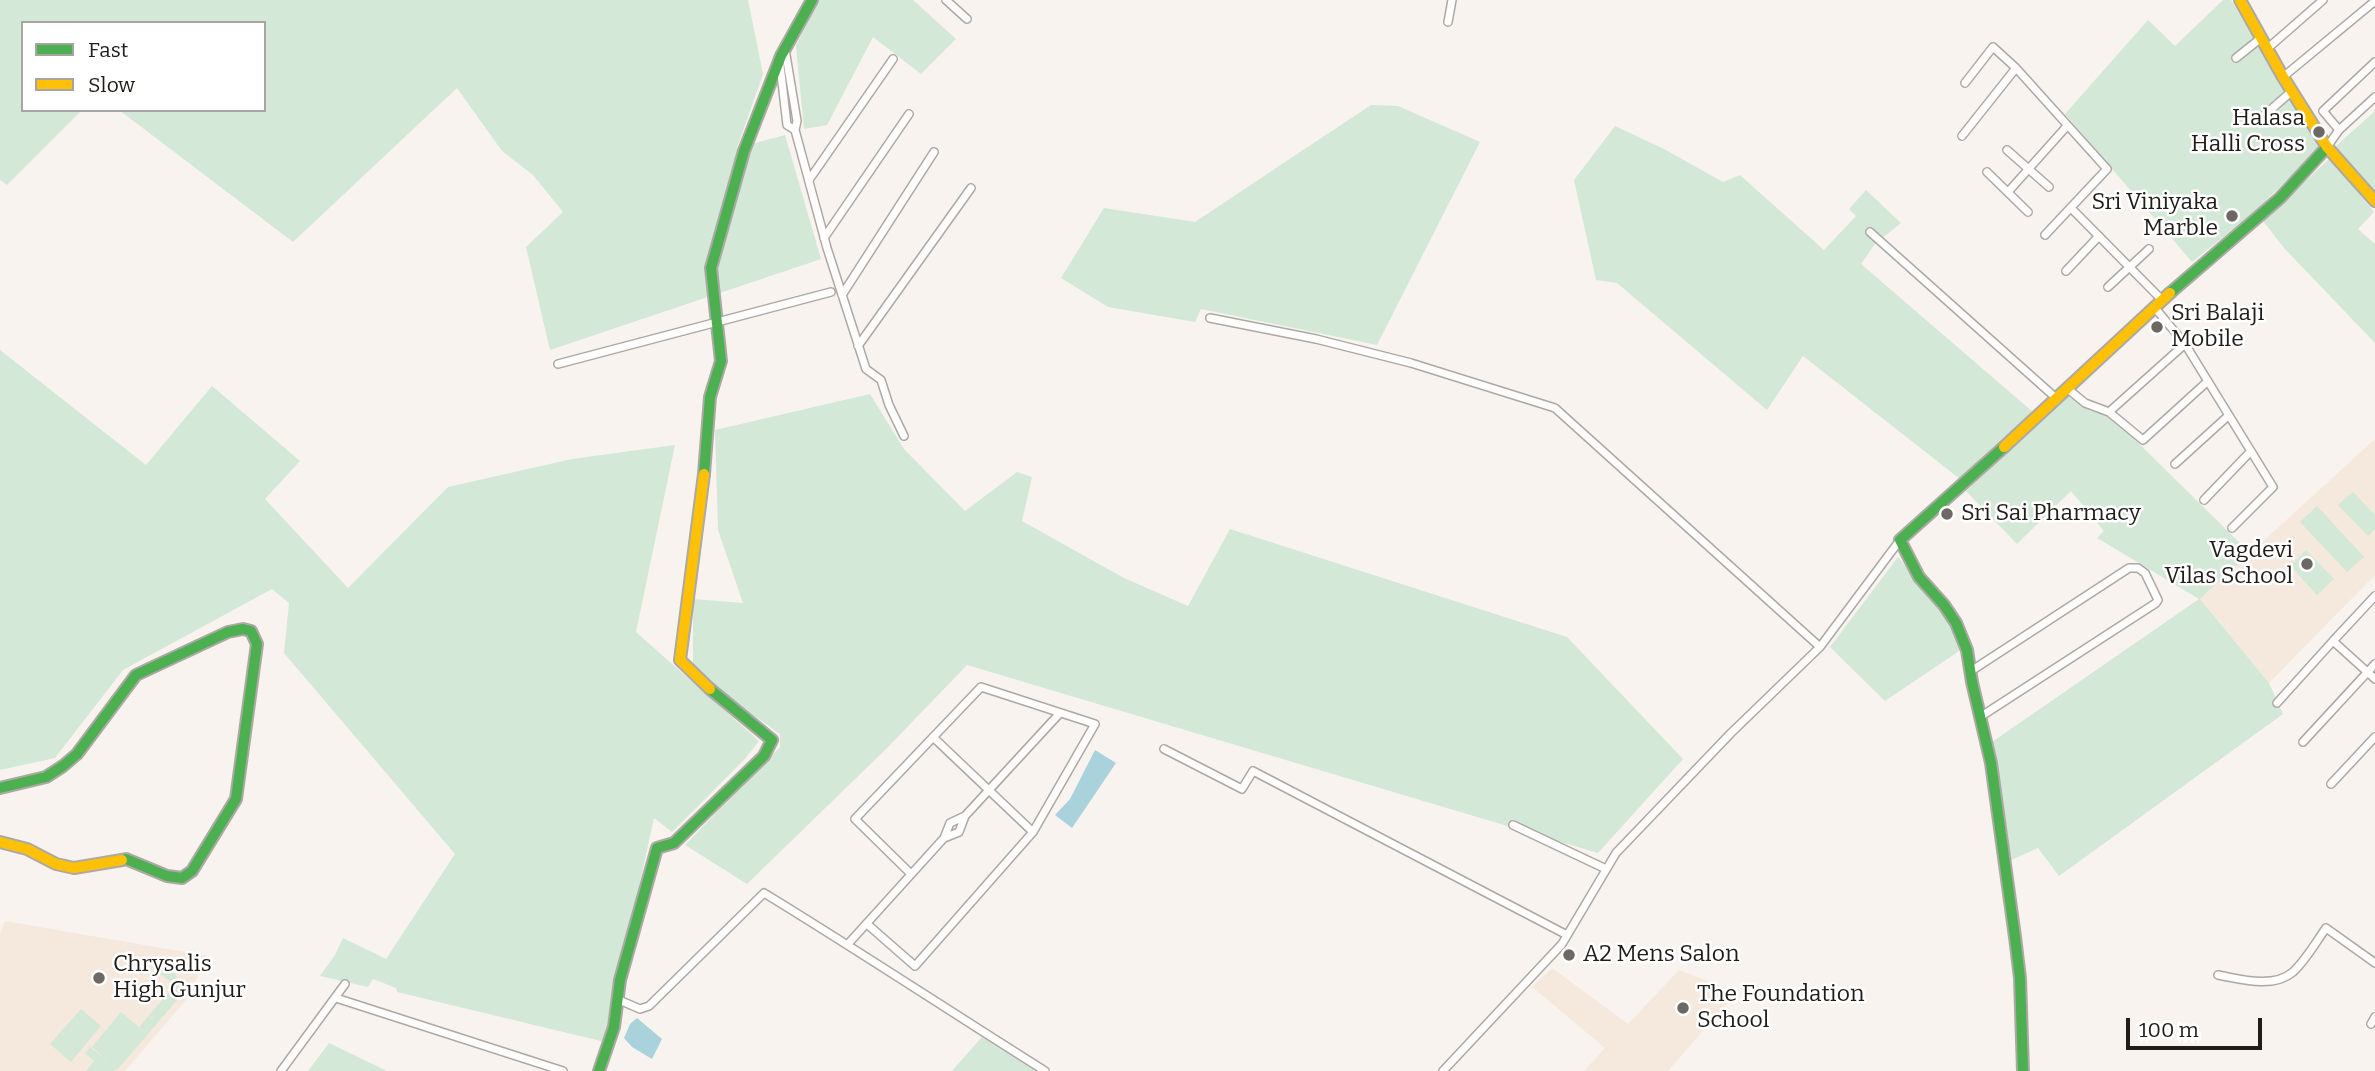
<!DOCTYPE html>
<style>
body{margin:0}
#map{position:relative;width:2375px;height:1071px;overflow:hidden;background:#f8f3ee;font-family:Bitter,serif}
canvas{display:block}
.legend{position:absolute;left:21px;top:21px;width:245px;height:91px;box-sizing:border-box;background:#fff;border:2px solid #a6a5a3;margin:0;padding:9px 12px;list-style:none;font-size:21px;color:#201d19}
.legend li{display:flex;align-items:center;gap:14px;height:35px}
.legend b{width:35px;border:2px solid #a6a5a3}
.scale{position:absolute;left:2126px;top:1018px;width:136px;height:32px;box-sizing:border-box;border:4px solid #201d19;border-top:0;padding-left:9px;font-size:21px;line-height:24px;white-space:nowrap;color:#201d19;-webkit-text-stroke:5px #fff;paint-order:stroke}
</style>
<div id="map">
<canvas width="2375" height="1071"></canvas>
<ul class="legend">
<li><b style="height:9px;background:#4caf50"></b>Fast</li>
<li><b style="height:9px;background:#ffc107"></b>Slow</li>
</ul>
<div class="scale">100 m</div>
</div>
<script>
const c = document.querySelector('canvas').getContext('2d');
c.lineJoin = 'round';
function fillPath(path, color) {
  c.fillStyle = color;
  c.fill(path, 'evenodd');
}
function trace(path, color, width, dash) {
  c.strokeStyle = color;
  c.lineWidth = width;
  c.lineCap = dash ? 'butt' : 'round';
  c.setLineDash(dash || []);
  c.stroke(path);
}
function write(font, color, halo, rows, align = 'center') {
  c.font = font + ' Bitter,serif';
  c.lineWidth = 5;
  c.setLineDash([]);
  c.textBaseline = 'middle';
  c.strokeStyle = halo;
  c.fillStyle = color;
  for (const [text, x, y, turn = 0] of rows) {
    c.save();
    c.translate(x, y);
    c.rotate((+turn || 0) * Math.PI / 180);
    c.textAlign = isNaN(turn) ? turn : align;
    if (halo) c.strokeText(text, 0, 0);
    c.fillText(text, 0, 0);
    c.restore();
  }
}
fillPath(new Path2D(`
 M2375 439V575L2269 683 2200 599Z
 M5 921 208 956 186 1000 125 1071H0V934Z
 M1552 968 1628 1024 1679 970 1737 992 1668 1071H1584L1605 1048 1532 987Z`), '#f5e9dd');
fillPath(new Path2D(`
 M0 0H748L763 74 737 148 785 135 821 259 550 350 526 247 563 212 533 175 502 151 457 88 293 242 119 110H264V23H23V110H82L7 185 0 180Z
 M818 0H913L956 39 921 74 873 37 827 125 804 129 796 46Z
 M2223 0H2231L2320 148 2250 216 2192 262 2065 114 2148 20 2175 46Z
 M1371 105 1398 106 1480 142 1377 345 1201 309 1195 322 1108 307 1061 278 1104 208 1195 222Z
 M2375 111V194L2339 154 2336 146Z
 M1615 126 1664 149 1723 182 1740 175 1824 250 1856 216 1849 209 1866 190 1901 223 1874 245 1861 264 2034 413 1960 479 1803 356 1767 410 1617 283 1596 280 1574 180Z
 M2330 158 2374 212 2358 229 2375 244V343L2285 249 2263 221Z
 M0 350 146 465 212 386 300 461 265 499 348 588 448 487 572 459 675 445 636 632 759 741 744 760 672 832 654 818 605 1042 397 992 396 988 373 979 368 987 320 976 335 955 343 938 386 959 455 854 284 653 289 603 272 589 123 670 55 758 0 770Z
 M870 394 904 449 965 511 1017 472 1032 477 1022 521 1124 578 1188 606 1230 529 1567 637 1683 759 1598 853 967 665 887 748 747 884 685 845 780 747V734L722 693 693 664V599L743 603 718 530 715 430Z
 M2066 396 2078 400 2090 411 2110 415 2250 553 2200 599 2269 683 2283 714 2059 876 2038 848 2011 860 1992 742 2199 599 2097 538 2104 531 2071 491 2017 544 1966 491Z
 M2353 492 2375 515V529L2368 536 2338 505Z
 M2317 506 2364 557 2347 572 2300 522Z
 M2306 550 2334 579 2317 595 2290 566Z
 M1898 557 1948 619 1962 649 1885 701 1830 647Z
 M162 961 176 975 180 995 177 1000 118 1069 112 1071H86L94 1061 85 1053 90 1047 111 1063 92 1047 121 1012 140 1028V1026L175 985 156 971Z
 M81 1009 101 1026 71 1062 50 1044Z
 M982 1037 1036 1071H952Z
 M329 1043 387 1071H308Z`), '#d3e8d6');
fillPath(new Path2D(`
 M1095 750 1116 763 1072 828 1055 815 1070 799Z
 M637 1018 662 1039 652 1059 632 1047 624 1038 630 1024Z`), '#a9d2dc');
const street = new Path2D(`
 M946 0 967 19
 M1448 22 1452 0
 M2268 48 2323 0
 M785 49 797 121 795 130 827 248 866 369 881 380 889 405 904 436
 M2236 58 2261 38
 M780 65 787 125 795 130
 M2283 77 2375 1
 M1965 83 1993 47 2016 68 2107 169 2045 235
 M2259 120 2292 91
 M2339 130 2323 111 2375 62
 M1962 136 2016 68
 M2327 147 2339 130 2375 97
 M2007 150 2049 187
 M1987 172 2028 212
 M809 180 893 59
 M2008 192 2067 126
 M2071 208 2162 300
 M1870 232 2056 398
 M824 238 909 114
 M2066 271 2099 236
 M2108 287 2149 249
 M842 295 934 152
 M2155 308 2185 344 2273 487 2232 528
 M1210 318 1316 339 1411 363 1555 408 1820 647
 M858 346 971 188
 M558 364 831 292
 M2068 389 2085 403 2109 412 2143 440 2208 381
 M2109 412 2185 344
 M2175 464 2228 416
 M2204 500 2251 451
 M2375 596 2333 641 2375 679
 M1971 671 2129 568H2138L2145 573 2158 600 2156 603 1980 717
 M2277 703 2333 641
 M933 737 1033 832
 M2303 742 2375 664
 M1164 749 1242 789 1253 771 1567 935
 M2331 784 2375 737
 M1513 825 1606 869
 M944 838 950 823 965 816
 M867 924 915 966 1033 832 1095 724 981 687 855 819 911 874
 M848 944 944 838 959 832 965 816 1060 713
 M2218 975C2240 979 2273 989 2293 972 2306 960 2316 942 2326 928L2375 963
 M336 998 563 1071
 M619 1000 640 1009 649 1006 764 893C859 951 951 1012 1045 1071
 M2371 1024 2375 1017
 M281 1071 345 984
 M1443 1071 1562 944 1616 853 1731 733 1820 647 1900 540`);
const fast = new Path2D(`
 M2170 293 2280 198 2327 147
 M2004 447 1900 540 1919 577 1944 605 1956 623 1967 650 1972 682 1991 763 2015 937 2020 978 2023 1071
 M704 474 710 397 721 361 711 268 744 151 781 56 812 0
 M0 788 46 777 63 766 77 754 136 675 228 632 243 629 251 631 257 644 236 799 192 871 182 878 167 876 126 859 122 860
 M599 1071 614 1027 620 980 657 848 674 843 764 756 772 740 710 689`);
const slow = new Path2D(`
 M2240 0 2283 77 2327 147 2375 201
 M2004 447 2170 293
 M704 474 680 660 710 689
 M0 842 27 849 56 864 74 868 122 860`);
trace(street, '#aca9a5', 10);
trace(fast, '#aca9a5', 14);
trace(slow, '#aca9a5', 14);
trace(street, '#fefdfc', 7);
trace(fast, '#4caf50', 10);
trace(slow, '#ffc107', 10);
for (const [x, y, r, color] of [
 [2319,132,7,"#6c6864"],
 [2232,216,7,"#6c6864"],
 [2157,327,7,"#6c6864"],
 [1947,514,7,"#6c6864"],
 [2307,564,7,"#6c6864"],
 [1569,955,7,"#6c6864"],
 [99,978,7,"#6c6864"],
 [1683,1008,7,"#6c6864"]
]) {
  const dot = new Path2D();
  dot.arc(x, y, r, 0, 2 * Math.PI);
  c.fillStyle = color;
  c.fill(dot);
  trace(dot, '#fff', 2.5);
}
write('23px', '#201d19', '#fff', [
 ["Halasa",2305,119,"right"],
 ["Halli Cross",2305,145,"right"],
 ["Sri Viniyaka",2218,203,"right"],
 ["Marble",2218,229,"right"],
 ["Sri Balaji",2171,314],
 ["Mobile",2171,340],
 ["Sri Sai Pharmacy",1961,514],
 ["Vagdevi",2293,551,"right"],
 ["Vilas School",2293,577,"right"],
 ["A2 Mens Salon",1583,955],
 ["Chrysalis",113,965],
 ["High Gunjur",113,991],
 ["The Foundation",1697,995],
 ["School",1697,1021]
], 'left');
</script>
